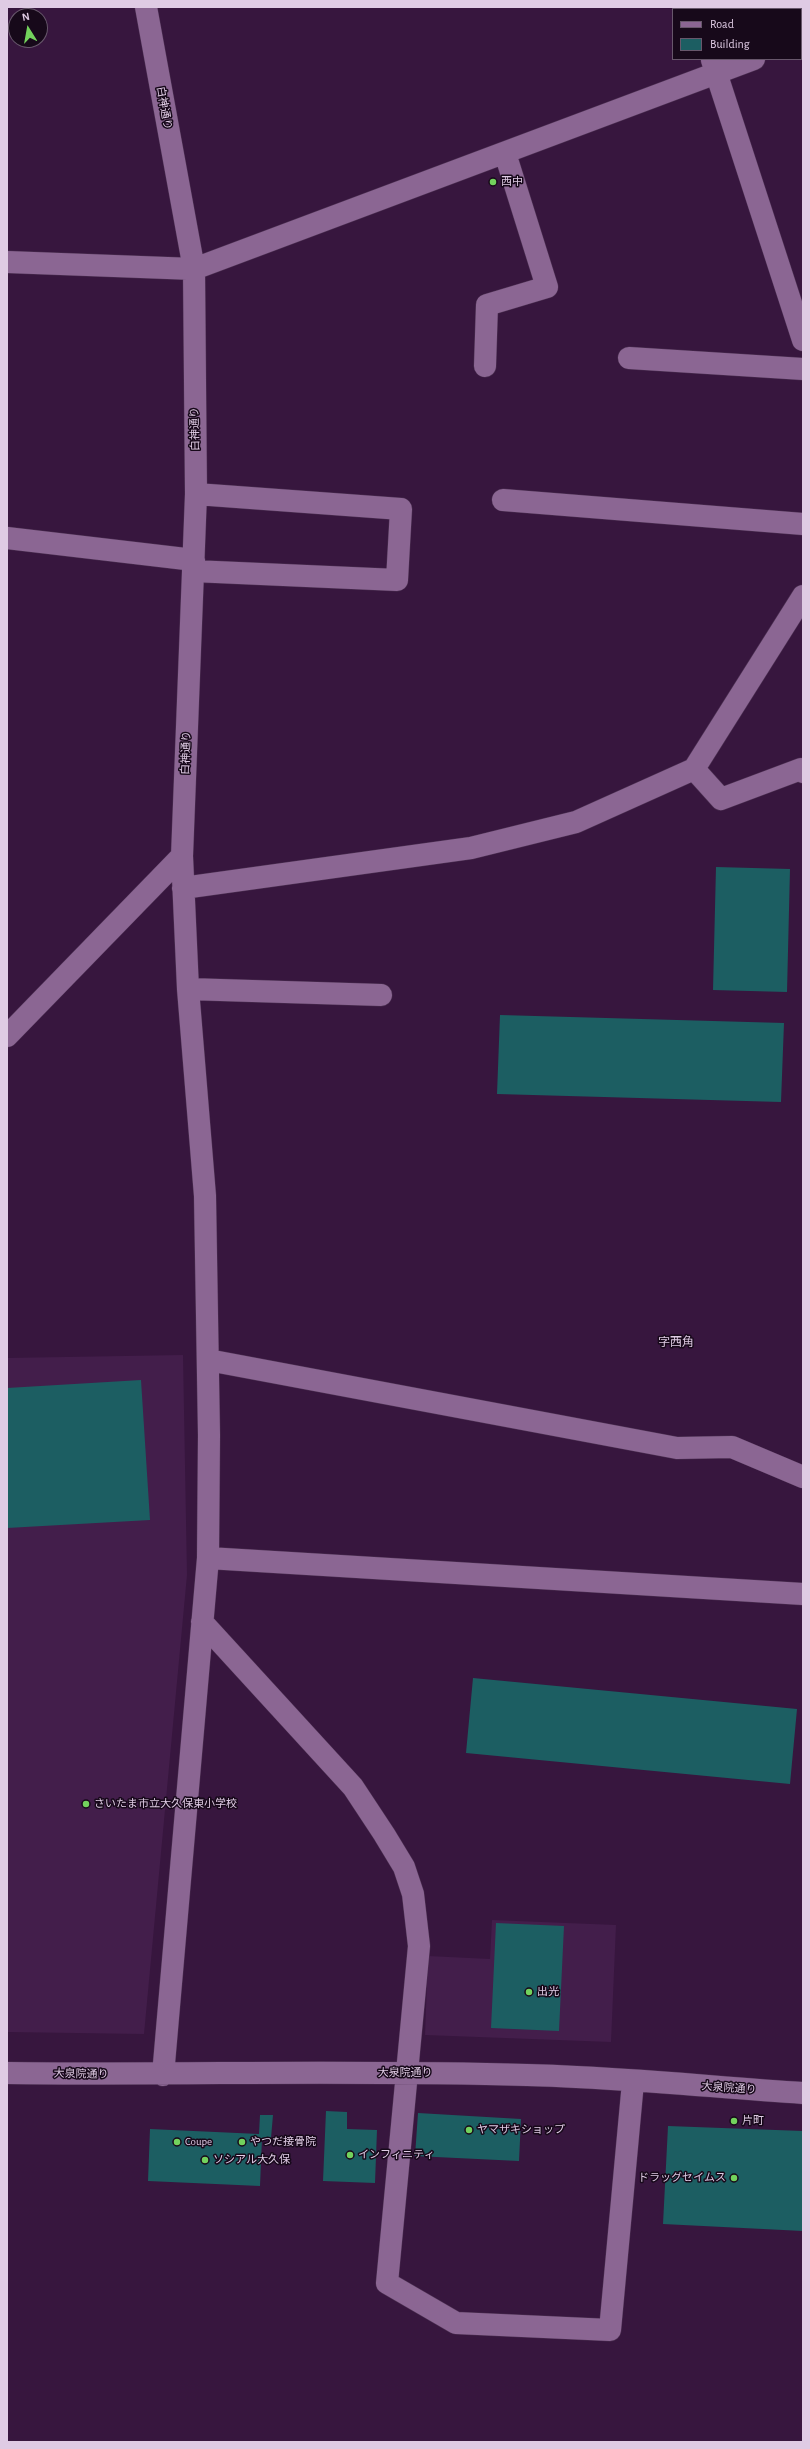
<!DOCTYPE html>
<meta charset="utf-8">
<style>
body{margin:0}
#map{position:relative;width:810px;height:2449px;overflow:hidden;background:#37163e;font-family:"Alegreya Sans",sans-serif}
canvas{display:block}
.frame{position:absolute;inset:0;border:8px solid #dfcbe4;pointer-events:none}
.legend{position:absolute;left:672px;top:8px;width:130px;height:52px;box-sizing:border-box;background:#17091a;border:1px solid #67576b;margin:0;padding:5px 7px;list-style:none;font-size:12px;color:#dfcbe4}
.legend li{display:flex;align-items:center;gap:8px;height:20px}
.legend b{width:20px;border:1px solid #67576b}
.north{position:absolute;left:8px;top:8px;width:40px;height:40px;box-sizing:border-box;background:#17091a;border:1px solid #67576b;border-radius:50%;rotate:349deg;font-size:11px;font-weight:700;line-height:16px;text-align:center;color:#dfcbe4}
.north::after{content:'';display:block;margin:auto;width:14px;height:18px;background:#73d25d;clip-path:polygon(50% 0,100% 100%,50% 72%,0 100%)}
</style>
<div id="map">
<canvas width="810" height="2449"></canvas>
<div class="frame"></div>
<ul class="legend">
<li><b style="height:5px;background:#8b6693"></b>Road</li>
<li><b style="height:11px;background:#1c5e62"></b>Building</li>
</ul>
<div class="north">N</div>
</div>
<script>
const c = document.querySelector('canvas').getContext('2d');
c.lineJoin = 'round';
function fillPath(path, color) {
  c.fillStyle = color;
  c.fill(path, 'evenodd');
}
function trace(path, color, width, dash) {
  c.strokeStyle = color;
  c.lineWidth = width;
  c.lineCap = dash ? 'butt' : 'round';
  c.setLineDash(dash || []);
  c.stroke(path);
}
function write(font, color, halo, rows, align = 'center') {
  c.font = font + ' "Alegreya Sans","Noto Sans JP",sans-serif';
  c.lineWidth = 3;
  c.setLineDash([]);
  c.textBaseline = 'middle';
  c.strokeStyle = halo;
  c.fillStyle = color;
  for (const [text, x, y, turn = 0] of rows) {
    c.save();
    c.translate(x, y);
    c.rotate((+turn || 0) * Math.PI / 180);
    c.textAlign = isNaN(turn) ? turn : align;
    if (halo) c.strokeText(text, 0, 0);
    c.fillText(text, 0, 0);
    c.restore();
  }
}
fillPath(new Path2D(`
 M183 1355 187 1575 144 2034 7 2032V1358Z
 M492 1920 616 1925 611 2042 425 2035 428 1956 490 1959Z`), '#431e4b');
fillPath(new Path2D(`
 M716 867 790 869 787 992 713 990Z
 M500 1015 784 1023 781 1102 497 1094Z
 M141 1380 150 1520 7 1528V1388Z
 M473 1678 797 1709 790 1784 466 1753Z
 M496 1923 564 1926 559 2031 491 2028Z
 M326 2111 347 2112V2129L377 2130 375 2183 323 2181Z
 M418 2113 521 2119 519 2161 415 2156Z
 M260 2115H273L271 2138H262L260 2186 148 2181 150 2129 259 2134Z
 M668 2126 803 2131V2231L663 2224Z`), '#1c5e62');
const minor = new Path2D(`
 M146 7 194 269 196 494 182 856 188 989 205 1196 209 1435 208 1558 163 2075
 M695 7 696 9
 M801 42 803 41
 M712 60 803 340
 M7 262 194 269 754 59
 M629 358 803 369
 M485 366 487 305 547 287 505 153
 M503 500 803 524
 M7 538 194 560
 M193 571 397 580 401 509 196 494
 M694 769 721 799 801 769 803 772
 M183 888 471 848 576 822 694 769 803 596
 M188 989 381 995
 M7 1036 182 856
 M208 1360 677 1448 732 1447 803 1477
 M208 1558 803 1594
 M202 1622 353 1787 384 1834 404 1867 413 1894 419 1946 387 2283 456 2323 610 2330 633 2082
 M7 2073C180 2075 354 2070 527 2075 619 2077 711 2087 803 2093`);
trace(minor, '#4c3152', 23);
trace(minor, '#8b6693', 22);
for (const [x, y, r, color] of [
 [493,182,4,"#73d25d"],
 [86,1804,4,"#73d25d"],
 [529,1992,4,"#73d25d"],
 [734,2121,4,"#73d25d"],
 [469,2130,4,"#73d25d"],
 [177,2142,4,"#73d25d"],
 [242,2142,4,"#73d25d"],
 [350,2155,4,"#73d25d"],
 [205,2160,4,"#73d25d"],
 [734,2178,4,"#73d25d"]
]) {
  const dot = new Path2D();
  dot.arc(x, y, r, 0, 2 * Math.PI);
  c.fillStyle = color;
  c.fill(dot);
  trace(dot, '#17091a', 1.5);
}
write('11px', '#dfcbe4', '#17091a', [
 ["白神通り",164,108,80],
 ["白神通り",195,429,-91],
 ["白神通り",186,753,-88],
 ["大泉院通り",405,2073],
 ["大泉院通り",81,2074,1],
 ["大泉院通り",729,2088,4]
]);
write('11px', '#dfcbe4', '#17091a', [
 ["西中",501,182],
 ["さいたま市立大久保東小学校",94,1804],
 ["出光",537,1992],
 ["片町",742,2121],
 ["ヤマザキショップ",477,2130],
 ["Coupe",185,2142],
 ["やつだ接骨院",250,2142],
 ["インフィニティ",358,2155],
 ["ソシアル大久保",213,2160],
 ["ドラッグセイムス",726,2178,"right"]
], 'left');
write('12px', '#dfcbe4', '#17091a', [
 ["字西角",676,1342]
]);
</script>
